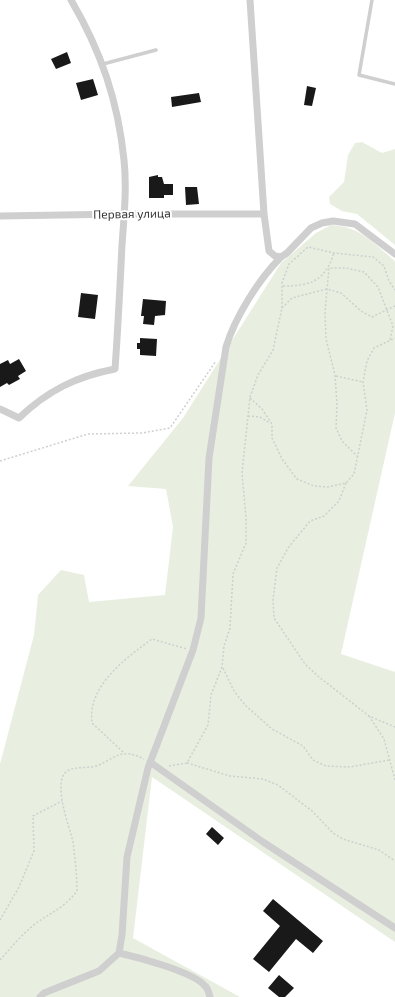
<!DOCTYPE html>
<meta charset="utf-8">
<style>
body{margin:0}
canvas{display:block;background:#fff}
</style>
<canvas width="395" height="997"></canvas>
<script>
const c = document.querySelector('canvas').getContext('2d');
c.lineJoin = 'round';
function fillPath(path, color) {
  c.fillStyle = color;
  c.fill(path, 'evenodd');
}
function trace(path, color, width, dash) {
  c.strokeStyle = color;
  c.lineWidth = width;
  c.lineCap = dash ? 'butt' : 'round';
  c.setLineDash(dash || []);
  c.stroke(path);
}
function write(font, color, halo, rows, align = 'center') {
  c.font = font + ' "Exo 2",sans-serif';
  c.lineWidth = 4;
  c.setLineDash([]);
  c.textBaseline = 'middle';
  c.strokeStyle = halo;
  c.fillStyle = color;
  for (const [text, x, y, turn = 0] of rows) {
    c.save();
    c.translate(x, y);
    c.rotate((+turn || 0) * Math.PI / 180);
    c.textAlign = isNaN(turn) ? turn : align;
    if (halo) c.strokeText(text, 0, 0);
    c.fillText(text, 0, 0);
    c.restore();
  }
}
fillPath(new Path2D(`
 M362 142 382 153 395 149V245L357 214 342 211 330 204 329 197 344 182 348 155 355 143Z
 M331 225C360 226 374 244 395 261V413L341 654 395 672V942L152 777 133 938 240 997H0V764L34 635 38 595 61 570 84 575 89 602 165 595 173 527 166 489 128 486 183 418 281 263 316 233Z`), '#e8efe0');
fillPath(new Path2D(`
 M67 52 71 63 56 69 51 59Z
 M93 79 98 95 81 100 76 83Z
 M307 86 316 88 312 106 304 105Z
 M199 93 201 102 172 107 171 97Z
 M158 175V177H162L164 184H173V195H164V198H149V177Z
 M185 187H197L199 204 186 205Z
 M81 293 98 295 95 319 78 317Z
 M143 299 166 301 165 315 155 316 154 325 143 324 144 316H141Z
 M140 338 157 339 156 356 140 355V349H137V343H140Z
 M19 359 26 371 18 376 20 379 9 385 7 383 0 387V364L8 360 10 364Z
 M212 827 224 838 218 845 206 834Z
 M273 899 323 941 313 953 296 939 269 972 253 959 280 926 263 911Z
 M279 975 294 988 285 997H279L268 988Z`), '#191919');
trace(new Path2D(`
 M283 286C311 286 325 281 334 253
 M282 308 292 298 327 289 341 293 361 311 372 317 395 306
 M336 376 363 382
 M250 398 262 409 272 424V438L282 459 297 479 314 486 328 487 346 483 354 474 367 410 363 382 367 361 374 348 395 338
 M248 416 260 417 270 423
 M358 457 342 441 336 428 337 404 335 375 326 339 325 312 329 268H346L364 272 378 287 393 326 390 340
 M0 461 88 434 142 433 170 428 216 361
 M346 483 339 501 324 516 310 521 288 548 277 568 273 600 274 618 305 664 319 677 369 716 395 727
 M223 668 234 691 245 705 272 729 303 746 313 760 326 766 350 767 389 760
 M369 716 384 739 395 780
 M123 752 92 723C87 686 126 658 152 639L187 649
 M187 763 230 776 263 779 278 785 312 811 333 833 343 839 379 850 395 861
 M169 766 187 763 208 725 211 695 222 667 224 646 230 628 233 574 246 543V518L242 473 250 397 258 375 273 350 282 308V283L289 264 308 247 334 253 373 257 384 266 389 281 395 290
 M0 920 19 887 34 851 33 816 62 801
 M0 960C9 950 18 939 28 930 45 914 61 912 77 891 77 875 75 858 73 842 70 828 50 778 69 770 78 766 90 769 99 765 118 756 122 748 144 759`), '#cfcfcf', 1.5, [2, 2]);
trace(new Path2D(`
 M372 0 359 75 395 84
 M103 64 156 50`), '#cfcfcf', 3.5);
trace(new Path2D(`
 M250 0 264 214 269 251 275 256 281 257 287 253 311 228 322 223 333 221 355 224 395 254
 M0 216 124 214H264
 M0 409 19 418C47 391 77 376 115 369 118 328 120 286 122 245 124 217 127 187 124 160 118 101 101 51 71 0
 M150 762 263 842 395 928
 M40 997 44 993 99 971 119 953
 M210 997C209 994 208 988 205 986 194 972 137 957 119 953L122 935 127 857 148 768 193 650 201 618 209 458 226 347C235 317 259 279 281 257`), '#cfcfcf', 7);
write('12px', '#323232', '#fff', [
 ["Первая улица",132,214,-1]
]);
</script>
